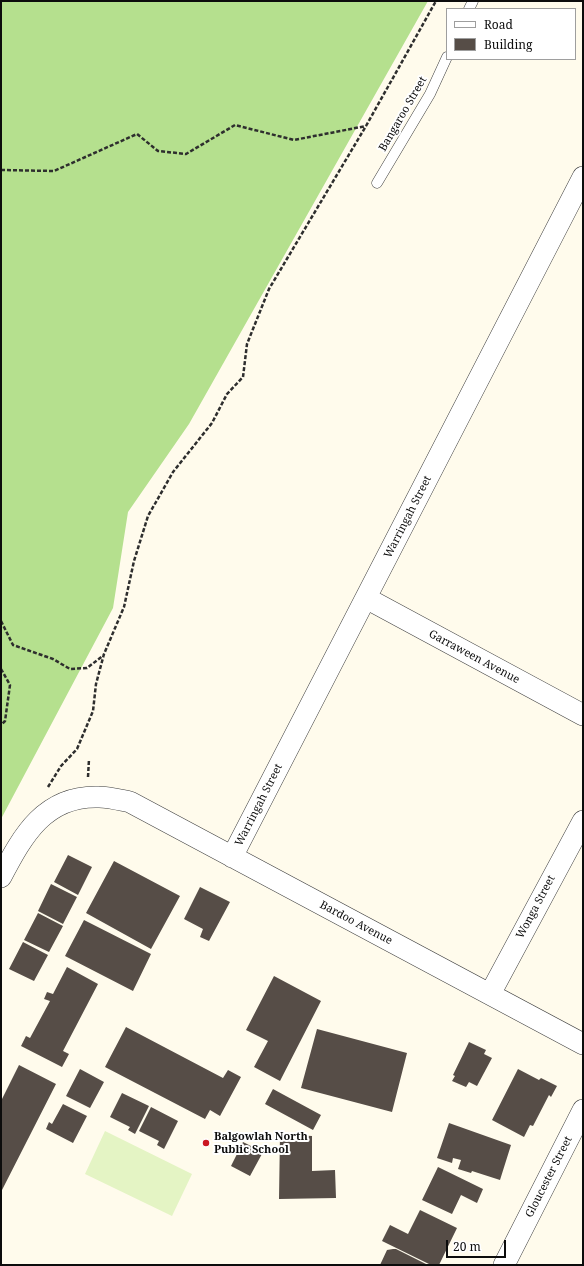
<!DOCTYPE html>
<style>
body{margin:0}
#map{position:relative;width:584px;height:1266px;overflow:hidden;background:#fffbec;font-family:"Noto Serif",serif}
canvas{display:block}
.frame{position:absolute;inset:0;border:2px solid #0c0c0c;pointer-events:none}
.legend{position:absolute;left:446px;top:8px;width:130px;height:52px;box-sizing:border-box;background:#fff;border:1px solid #9e9e9e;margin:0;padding:5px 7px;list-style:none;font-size:12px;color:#0c0c0c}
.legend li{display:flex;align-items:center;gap:8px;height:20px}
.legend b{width:20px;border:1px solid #9e9e9e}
.scale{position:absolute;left:446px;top:1240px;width:60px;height:18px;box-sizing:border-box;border:2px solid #0c0c0c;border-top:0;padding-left:5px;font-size:12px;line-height:14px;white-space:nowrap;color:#0c0c0c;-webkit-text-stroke:3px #fff;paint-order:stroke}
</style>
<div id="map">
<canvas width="584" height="1266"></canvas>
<div class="frame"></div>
<ul class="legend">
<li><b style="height:5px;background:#fff"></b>Road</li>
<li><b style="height:11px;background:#564d47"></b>Building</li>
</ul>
<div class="scale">20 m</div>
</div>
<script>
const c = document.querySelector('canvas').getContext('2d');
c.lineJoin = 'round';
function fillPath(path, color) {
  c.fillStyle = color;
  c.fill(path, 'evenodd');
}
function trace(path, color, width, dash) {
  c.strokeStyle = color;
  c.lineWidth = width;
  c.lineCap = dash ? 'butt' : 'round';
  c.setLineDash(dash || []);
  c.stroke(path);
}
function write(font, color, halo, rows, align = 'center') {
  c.font = font + ' "Noto Serif",serif';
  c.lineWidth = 4;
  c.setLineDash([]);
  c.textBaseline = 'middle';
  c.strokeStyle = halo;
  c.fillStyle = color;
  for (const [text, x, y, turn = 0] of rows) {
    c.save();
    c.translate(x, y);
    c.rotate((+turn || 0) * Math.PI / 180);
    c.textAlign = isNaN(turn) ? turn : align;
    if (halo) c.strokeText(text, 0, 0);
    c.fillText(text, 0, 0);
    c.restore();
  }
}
fillPath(new Path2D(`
 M1 1H428L189 424 128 512 113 608 1 819Z`), '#b5e08e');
fillPath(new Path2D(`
 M105 1131 192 1174 172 1216 85 1174Z`), '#e4f4c4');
fillPath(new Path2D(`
 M68 855 92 867 78 895 54 882Z
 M114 861 180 896 151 949 86 913Z
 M51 884 77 897 63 924 38 911Z
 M200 887 230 902 209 941 200 937 203 929 184 919Z
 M38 913 63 926 49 952 24 940Z
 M84 920 151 954 133 991 65 956Z
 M23 942 48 955 34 981 9 969Z
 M67 967 98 984 63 1051 69 1054 62 1067 21 1046 26 1036 30 1038 50 1001 44 999 47 992 53 994Z
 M274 976 321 1001 280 1081 254 1067 268 1041 246 1030Z
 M126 1027 223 1078 228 1070 241 1077 220 1116 210 1110 205 1119 105 1067Z
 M317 1029 407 1053 392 1112 301 1088Z
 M469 1042 486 1050 484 1054 492 1058 477 1086 469 1082 466 1087 452 1081 455 1076 453 1075Z
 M19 1065 56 1084 1 1192V1101Z
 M80 1069 104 1082 90 1108 66 1096Z
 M518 1069 539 1080 541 1078 557 1086 551 1097 549 1095 533 1126 530 1125 524 1137 492 1120Z
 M273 1089 321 1115 313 1130 265 1104Z
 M122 1093 149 1106 135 1134 128 1130 130 1127 110 1117Z
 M63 1104 87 1116 73 1143 46 1129 49 1122 52 1124Z
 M151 1107 178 1121 164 1149 157 1145 159 1141 139 1131Z
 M449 1123 511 1145 500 1180 472 1171 471 1173 458 1169 461 1160 453 1158 452 1163 437 1158Z
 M280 1134 312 1136V1171L335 1170 336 1198 279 1199Z
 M243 1142 263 1152 250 1176 231 1166Z
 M438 1167 483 1189 477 1203 461 1195 452 1214 422 1200Z
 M420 1210 457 1228 439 1265H431L382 1241 390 1225 408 1234Z
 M393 1249H396L428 1265H380L387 1250Z`), '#564d47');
const lane = new Path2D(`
 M469 9 473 1
 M377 183 430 94 447 57`);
const street = new Path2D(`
 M366 598 583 715
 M232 857 583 177
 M1 877C23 835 45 795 99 797 109 797 120 800 130 802L583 1044
 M490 994 583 821
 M504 1265 583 1110`);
trace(lane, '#3f3f3f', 11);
trace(street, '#3f3f3f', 22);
trace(new Path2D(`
 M1 170 54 171 137 134 158 151 186 154 235 125 294 140 366 126
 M1 621 13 645 53 659 70 669 87 668 104 655
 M1 669 10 685 5 721 1 725
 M88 777 89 759
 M48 787 61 766 77 749 93 711 96 684 104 654 124 607 134 561 148 516 173 472 212 423 227 394 243 377 247 344 269 289 366 126 436 1`), '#2e2e2e', 2.5, [4, 2]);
trace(lane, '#fff', 10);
trace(street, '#fff', 21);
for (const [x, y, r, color] of [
 [206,1143,4,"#cb1621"]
]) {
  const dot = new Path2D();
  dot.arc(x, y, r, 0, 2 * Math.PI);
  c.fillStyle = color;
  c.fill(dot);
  trace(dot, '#fff', 1.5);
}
write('11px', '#0c0c0c', '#fff', [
 ["Bangaroo Street",403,114,-60],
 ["Warringah Street",408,517,-63],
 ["Garraween Avenue",474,657,28],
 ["Warringah Street",259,805,-63],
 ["Wonga Street",536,907,-62],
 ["Bardoo Avenue",356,923,28],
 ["Gloucester Street",549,1177,-63]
]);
write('bold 11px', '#0c0c0c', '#fff', [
 ["Balgowlah North",214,1137],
 ["Public School",214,1150]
], 'left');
</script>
